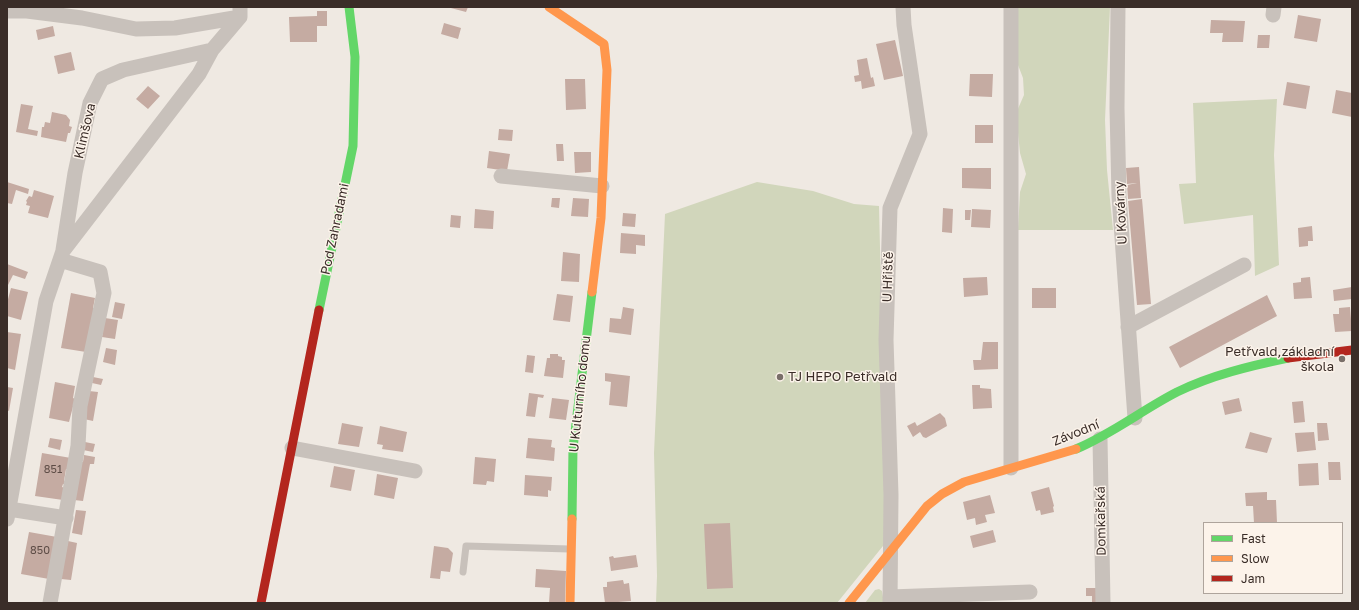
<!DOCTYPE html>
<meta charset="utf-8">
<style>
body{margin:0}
#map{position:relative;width:1359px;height:610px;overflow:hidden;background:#efe9e2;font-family:"Golos Text",sans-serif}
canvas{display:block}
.frame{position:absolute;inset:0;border:8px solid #3a2d28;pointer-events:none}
.legend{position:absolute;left:1203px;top:522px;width:140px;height:72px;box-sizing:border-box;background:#fcf3ea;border:1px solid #aea49c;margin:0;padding:5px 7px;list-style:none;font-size:12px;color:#3a2d28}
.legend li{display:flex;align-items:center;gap:8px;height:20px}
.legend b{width:20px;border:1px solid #aea49c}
</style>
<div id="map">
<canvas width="1359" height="610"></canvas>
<div class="frame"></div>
<ul class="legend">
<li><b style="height:5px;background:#63d668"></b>Fast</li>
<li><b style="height:5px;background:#ff974d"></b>Slow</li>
<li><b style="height:5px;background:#b3261e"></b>Jam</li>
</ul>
</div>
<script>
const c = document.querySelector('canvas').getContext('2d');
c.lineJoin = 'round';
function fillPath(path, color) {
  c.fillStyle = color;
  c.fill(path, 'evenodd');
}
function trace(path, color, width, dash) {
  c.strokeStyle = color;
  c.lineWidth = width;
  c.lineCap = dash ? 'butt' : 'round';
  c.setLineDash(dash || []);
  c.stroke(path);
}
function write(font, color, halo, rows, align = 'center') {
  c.font = font + ' "Golos Text",sans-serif';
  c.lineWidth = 3;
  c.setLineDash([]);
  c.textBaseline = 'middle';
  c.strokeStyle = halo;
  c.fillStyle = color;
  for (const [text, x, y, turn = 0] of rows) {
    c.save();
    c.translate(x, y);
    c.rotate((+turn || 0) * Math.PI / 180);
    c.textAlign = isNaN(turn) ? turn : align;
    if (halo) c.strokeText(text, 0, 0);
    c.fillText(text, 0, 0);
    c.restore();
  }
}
fillPath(new Path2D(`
 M1018 7H1110L1105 120 1107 170 1113 230H1018L1020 192 1026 174 1020 153 1018 133 1017 111 1024 95 1023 78 1018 65Z
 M1277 99 1274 155 1279 265 1255 276 1253 215 1184 224 1179 184 1196 183 1193 103Z
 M757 182 813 191 854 204 879 206 887 541 837 603H656L657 576 654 453 665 214Z
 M879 589 882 591 884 603H865L875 590Z`), '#d1d6bb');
fillPath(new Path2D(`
 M447 7H468L466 12Z
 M317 11H327V26H317V42H290L289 17 317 16Z
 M1298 15 1321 19 1317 42 1294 38Z
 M1211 20 1245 21 1243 42H1222L1223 33H1210Z
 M444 23 461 28 458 39 441 34Z
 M53 26 55 36 38 40 36 30Z
 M1258 35H1270L1269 48H1257Z
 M895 40 903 76 884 80 876 44Z
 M71 52 75 70 58 74 54 56Z
 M867 58 871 78 873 77 875 86 862 89 861 81 855 82 854 76 859 75 857 60Z
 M970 74H993L992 97 969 96Z
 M565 79H585L586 109 566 110Z
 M1287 82 1310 86 1306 109 1283 105Z
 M148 86 160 96 148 109 136 99Z
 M1336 90 1352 93V117L1332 113Z
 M21 104 33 106 28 129 38 131 37 136 16 132Z
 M52 112 66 115 70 120 69 126 72 127 70 133H68L66 142 41 137 42 127H44L45 122 50 123Z
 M975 125H993V143H975Z
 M499 129 513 130 512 141 498 140Z
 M556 144H563L564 161H557Z
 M489 151 510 154 507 171 487 168Z
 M574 152H591V172L575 173Z
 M1139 167 1141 198 1128 199 1127 185 1137 183 1127 184 1126 168Z
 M962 168H991V189L962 188Z
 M7 182 29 189 28 194 16 190 12 204 7 203Z
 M34 190 54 196 48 218 28 213 30 206 26 205 27 202 26 201 29 196 32 197Z
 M552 198H560L559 208 551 207Z
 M573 198 589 199 588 217 571 216Z
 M1142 199 1151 304 1137 305 1128 201Z
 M943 208 953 209 952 233 942 232Z
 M475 209 494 211 493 229 474 228Z
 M972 209 991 210 990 228 971 227Z
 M965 210H971L970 220H965Z
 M623 213 636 214 635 227 622 226Z
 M451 215 461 216 460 228 450 227Z
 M1312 226 1313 241H1308V246L1299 247 1298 228Z
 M621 233 645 235V246L636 245V254L620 253Z
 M563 252 580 254 579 282 561 281Z
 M7 264 28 272 25 279 13 275 7 287Z
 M987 277 988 295 964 297 963 278Z
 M1310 277 1312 298 1294 299 1293 283 1301 282V278Z
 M1352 287V299L1334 301 1333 290Z
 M11 288 28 292 21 320 7 316V303Z
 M1032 288H1056V308H1032Z
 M71 293 95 298 93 308 95 309 86 352 61 348Z
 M557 294 573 296 570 322 553 320Z
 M1267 295 1277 316 1180 368 1169 347Z
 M115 302 125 304 122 319 112 317Z
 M623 307 634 309 631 335 609 332 610 318 621 319Z
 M1350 307 1352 331 1335 332 1333 314H1339V308Z
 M105 318 118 320 115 339 102 337Z
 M7 332 21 334 15 370 7 368Z
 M983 342H998V369L974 370 973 360H981Z
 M106 348 117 350 115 365 103 362Z
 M550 354H558V356L562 357V360H565L563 378 544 376 547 358H550Z
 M527 355 535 356 533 373 525 372Z
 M605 373 630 376 627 407 609 405 611 382 605 381Z
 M93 377 103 379 101 385 92 383Z
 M55 382 75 386 73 398 75 399 69 422 49 418Z
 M972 385H980V388L991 389 992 408 973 409Z
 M7 387 13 388 9 411 7 410Z
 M89 391 98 392 93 421 84 419Z
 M529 393 544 395 543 398 538 397 535 417 526 416Z
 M552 398 569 400 566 420 549 418Z
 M1239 398 1242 411 1225 415 1222 402Z
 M1303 401 1305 422 1294 423 1292 402Z
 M940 413 945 418 947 426 926 438 923 437 920 432 913 437 907 426 915 422 917 426Z
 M342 423 363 427 359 447 338 444Z
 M1317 423H1327L1329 440 1318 441Z
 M380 426 407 432 403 452 382 449 383 445 377 444Z
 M1250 432 1272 438 1267 453 1245 448Z
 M1314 432 1316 450 1297 452 1295 433Z
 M50 438 62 440 60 450 48 447Z
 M528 438 552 440 551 447 555 448 554 461 526 458Z
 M85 442 95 444 93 452 83 450Z
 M42 453 71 458 69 470 66 469 64 481 67 482 66 485 63 484 62 487 65 488 63 500 35 496Z
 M84 455 95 457 94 464H90L83 501 74 500 81 462H83Z
 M475 457 496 459 494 482 487 481 486 485 473 484Z
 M1328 462H1340L1341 480H1329Z
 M1318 463 1319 485 1299 486 1298 464Z
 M334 466 355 470 351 491 330 487Z
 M377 474 398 478 394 499 374 495Z
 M525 475 552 477 551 491 548 490V497L524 495Z
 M1049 487 1054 506 1053 507 1054 512 1041 515 1040 510 1036 511 1031 492Z
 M1267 492V500H1276L1277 523H1254L1253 506H1246L1245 493Z
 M990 495 995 513 985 515 987 522 976 525 975 518 967 520 963 502Z
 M76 510 86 511 82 535 72 533Z
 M730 523 733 588 707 589 704 524Z
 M993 530 996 542 973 548 970 536Z
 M29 532 57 537 49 579 21 574Z
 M68 541 77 543 71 580 61 579Z
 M434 546 448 548 453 553 450 572 441 571 440 579 430 578Z
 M636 555 638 567 611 571 609 557 613 556 614 558Z
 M536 569 566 571 565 603H549L550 588 535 587Z
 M623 580 624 584 629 583 631 601 605 603 603 587H607V582Z
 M1086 588H1098V603H1092V596H1086Z`), '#c5aba2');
trace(new Path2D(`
 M463 572 466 546 569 549`), '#c8c1bb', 7);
trace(new Path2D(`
 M1118 7 1117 108 1119 196 1135 418
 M7 11H27L82 18 136 29 175 28 240 17
 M1273 15 1274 7
 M501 176 602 186
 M63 250 75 173 90 103 102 79 123 70 212 50
 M1128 327 1244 265
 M1100 439 1103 603
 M292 448 415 471
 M1011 468V7
 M9 509 66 518
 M7 519 46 301 63 251 199 74 212 50 240 17V7
 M890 597 1030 592
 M50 603 78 446 80 406 104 293 100 272 60 260
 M890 603 891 495 886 340 890 208 920 134 904 25 903 7`), '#c8c1bb', 15);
trace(new Path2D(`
 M319 310 353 146 355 57 349 7
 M1076 449C1112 434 1142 410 1177 392 1212 375 1250 366 1288 358
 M572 519 573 448 592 292`), '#63d668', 9);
trace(new Path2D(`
 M549 7 604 44 607 70 601 218 592 292
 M570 603 572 519
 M849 603 927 506 942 494 964 482 1076 449`), '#ff974d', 9);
trace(new Path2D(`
 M1288 358 1352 350
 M261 603 319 310`), '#b3261e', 9);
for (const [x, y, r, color] of [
 [1342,359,4,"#796f69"],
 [780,377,4,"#796f69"]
]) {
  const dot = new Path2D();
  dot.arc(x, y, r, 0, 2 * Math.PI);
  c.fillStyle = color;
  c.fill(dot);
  trace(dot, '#fcf3ea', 1.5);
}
write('11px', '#5d4c46', null, [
 ["851",53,470],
 ["850",40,551]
]);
write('13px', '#3a2d28', '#fcf3ea', [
 ["Klimšova",85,131,-77],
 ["U Kovárny",1121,213,-93],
 ["Pod Zahradami",335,229,-78],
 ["U Hřiště",888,277,-88],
 ["U Kulturního domu",580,394,-84],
 ["Závodní",1076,433,-22],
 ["Domkařská",1101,521,-91]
]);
write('13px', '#3a2d28', '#fcf3ea', [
 ["Petřvald,základní",1334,352],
 ["škola",1334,367],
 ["TJ HEPO Petřvald",788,377,"left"]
], 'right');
</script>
